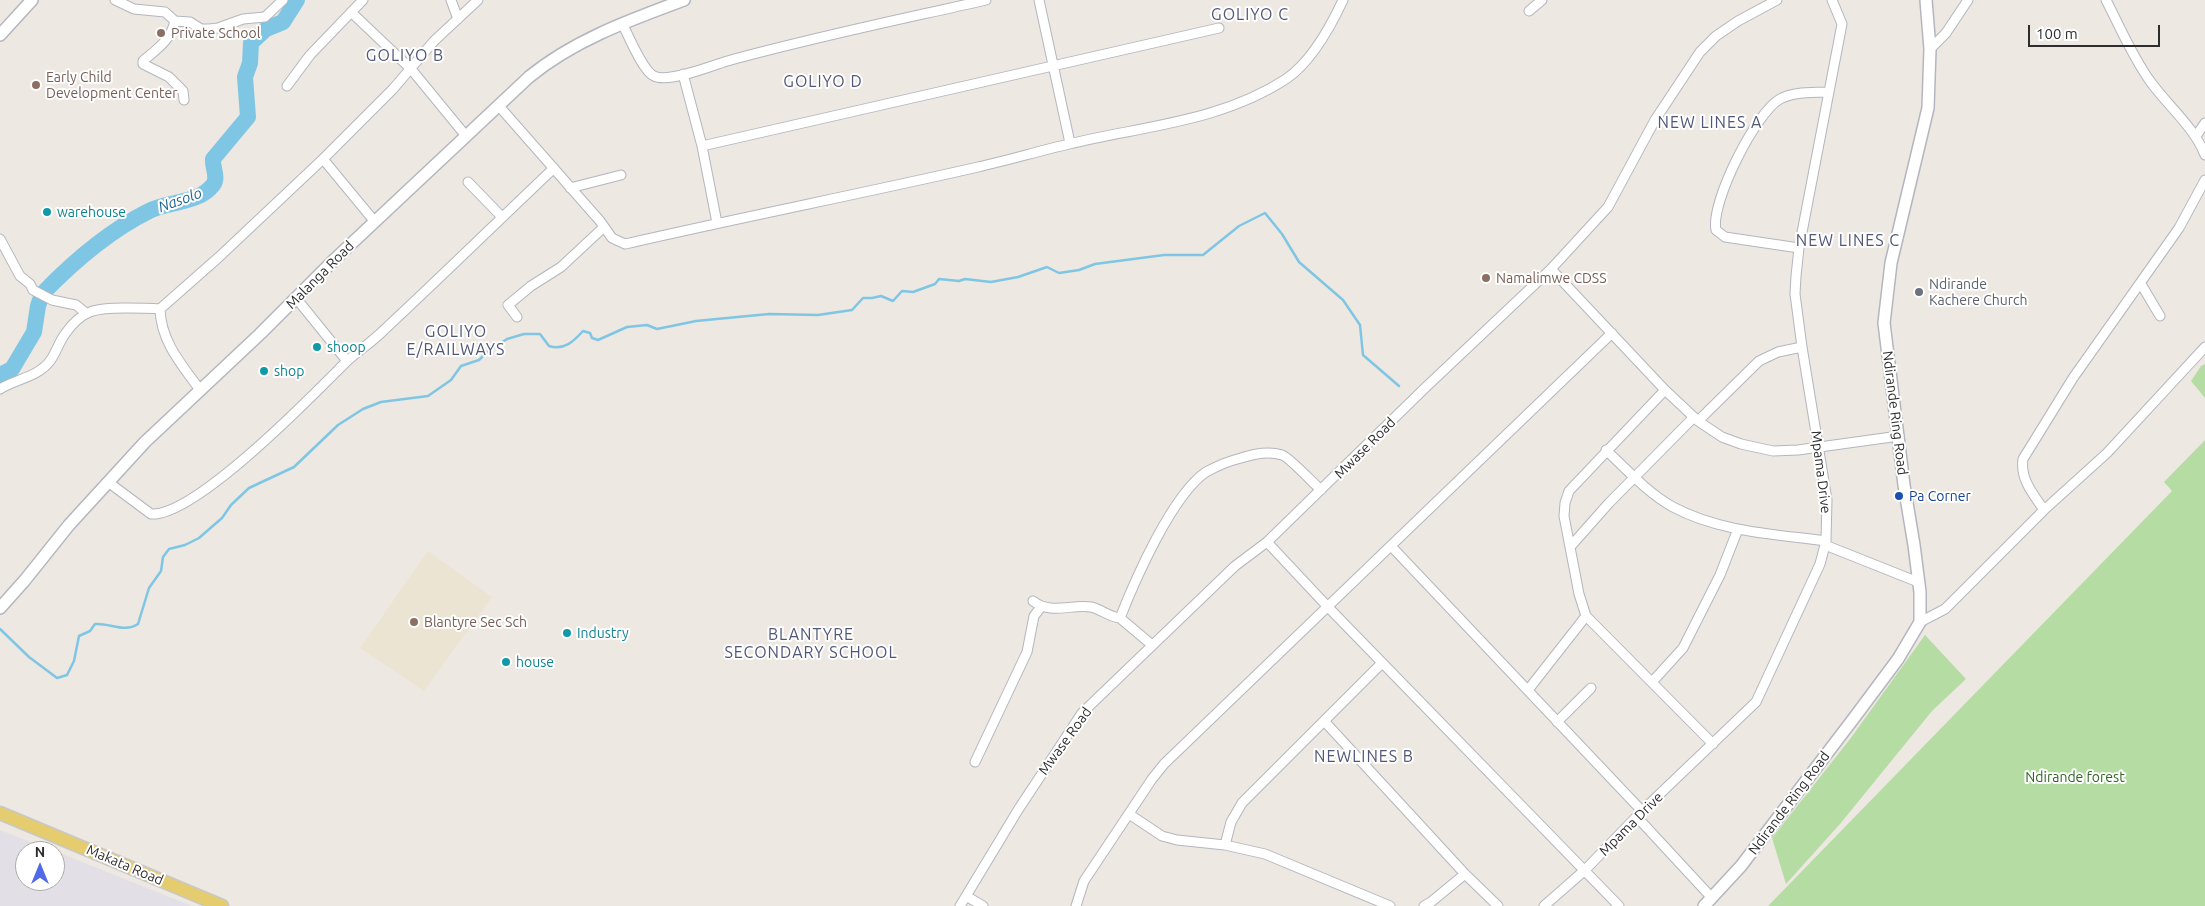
<!DOCTYPE html>
<style>
body{margin:0}
#map{position:relative;width:2205px;height:906px;overflow:hidden;background:#ede8e1;font-family:Ubuntu,sans-serif}
canvas{display:block}
.north{position:absolute;left:15px;top:841px;width:50px;height:50px;box-sizing:border-box;background:#fff;border:1px solid #ababab;border-radius:50%;rotate:0deg;font-size:14px;font-weight:700;line-height:20px;text-align:center;color:#2d2d2d}
.north::after{content:'';display:block;margin:auto;width:18px;height:22px;background:#5169e9;clip-path:polygon(50% 0,100% 100%,50% 72%,0 100%)}
.scale{position:absolute;left:2028px;top:25px;width:132px;height:22px;box-sizing:border-box;border:2px solid #2d2d2d;border-top:0;padding-left:6px;font-size:15px;line-height:18px;white-space:nowrap;color:#2d2d2d;-webkit-text-stroke:4px #fff;paint-order:stroke}
</style>
<div id="map">
<canvas width="2205" height="906"></canvas>
<div class="north">N</div>
<div class="scale">100 m</div>
</div>
<script>
const c = document.querySelector('canvas').getContext('2d');
c.lineJoin = 'round';
function fillPath(path, color) {
  c.fillStyle = color;
  c.fill(path, 'evenodd');
}
function trace(path, color, width, dash) {
  c.strokeStyle = color;
  c.lineWidth = width;
  c.lineCap = dash ? 'butt' : 'round';
  c.setLineDash(dash || []);
  c.stroke(path);
}
function write(font, color, halo, rows, align = 'center') {
  c.font = font + ' Ubuntu,sans-serif';
  c.lineWidth = 4;
  c.setLineDash([]);
  c.textBaseline = 'middle';
  c.strokeStyle = halo;
  c.fillStyle = color;
  for (const [text, x, y, turn = 0] of rows) {
    c.save();
    c.translate(x, y);
    c.rotate((+turn || 0) * Math.PI / 180);
    c.textAlign = isNaN(turn) ? turn : align;
    if (halo) c.strokeText(text, 0, 0);
    c.fillText(text, 0, 0);
    c.restore();
  }
}
fillPath(new Path2D(`
 M0 830 54 851H25V881H55V851L192 906H0Z`), '#e2e0e6');
fillPath(new Path2D(`
 M428 551 492 597 424 691 360 648Z`), '#ece4d2');
fillPath(new Path2D(`
 M2205 364V398L2191 381 2201 366Z
 M2205 440V906H1768L2172 491 2164 482Z
 M1925 635 1966 679 1932 711 1840 824 1786 884 1772 838 1850 739Z`), '#b5dda3');
trace(new Path2D(`
 M0 629 29 657 57 678 67 675 74 661 79 636 90 631 95 624C111 623 124 633 138 624L149 588 161 571 163 557 169 549 185 545 199 538 222 518 231 505 249 488 294 467 338 425 363 409 381 402 428 396 451 380 461 366 479 360 487 352 507 339 524 334H540L549 346C564 351 574 341 583 331L590 333 592 338 598 340 627 327 647 325 657 329 696 321 769 314 818 315 852 310 863 298H872L881 296 893 301 902 291 913 292 935 284 939 279 959 281 965 279 991 282 1018 277 1047 267 1059 273 1079 270 1095 264 1164 255H1203L1239 226 1265 213 1282 234 1299 262 1343 300 1360 325 1363 355 1399 386`), '#7fc6e4', 2.5);
trace(new Path2D(`
 M43 293C74 261 109 231 149 211 169 201 198 204 213 185 219 177 212 168 213 159L248 117 245 77 250 63 251 43 266 29 283 22 297 0
 M0 375 12 369 34 332 38 306 41 297`), '#7fc6e4', 16);
const street = new Path2D(`
 M115 0 134 9 165 12 175 21 190 22 201 29H209L218 28 243 19 265 17 283 0
 M451 0 458 19
 M1039 0 1070 143
 M2106 0C2120 27 2132 56 2150 81 2167 105 2195 128 2205 155
 M1529 11 1542 0
 M351 12 411 69 466 136
 M175 21C171 40 157 49 143 61V64L169 77 183 91 184 100
 M623 25C629 37 643 71 654 76 668 83 709 67 724 62 810 38 898 20 986 0
 M1930 49 1946 33 1968 0
 M683 74 702 146 717 223
 M287 86 310 55 363 0
 M498 105 600 221 612 238 625 244C742 217 860 194 978 167 1009 160 1039 151 1069 144 1143 126 1220 122 1286 79 1311 62 1330 28 1343 0
 M2196 136 2205 123
 M702 146 1219 28
 M323 159 375 222
 M468 182 502 217
 M570 188 621 175
 M0 239 20 276 30 284 33 290 52 300 76 305 86 313
 M1799 248 1725 237 1716 230C1710 203 1756 112 1780 99 1795 91 1813 93 1829 92
 M1551 269 1665 390 1698 421 1722 437 1741 444 1773 451 1798 450 1899 436
 M2141 284 2160 316
 M296 298 347 361
 M517 317 508 305 531 286 561 267 604 227
 M0 389C16 379 38 377 50 361 56 353 59 342 65 334 82 309 97 308 125 308 136 308 148 308 160 309
 M200 390C182 365 161 342 160 309L219 257 323 159 393 89 434 41 478 0
 M1665 390 1569 491 1565 503 1564 516 1579 594 1586 616 1713 744
 M1698 421 1759 361 1778 352 1802 347
 M1606 450C1627 470 1648 493 1673 507 1720 532 1774 534 1826 541
 M108 482 151 514C195 517 313 395 346 362 358 351 372 342 384 330 441 277 497 222 554 168
 M2044 510C2033 494 2020 479 2023 459L2073 378 2179 228 2205 180
 M1267 542 1327 606 1619 906
 M1825 545 1918 582
 M1391 546 1642 811
 M1570 547 1609 503 1694 417
 M1033 601C1051 615 1070 604 1091 607 1101 609 1109 617 1120 618
 M1920 622 1945 609 2044 510 2107 453 2205 347
 M1152 645 1120 618C1135 580 1172 495 1206 472 1217 466 1229 461 1241 458 1253 454 1270 451 1282 455 1289 457 1313 483 1321 490
 M1653 681 1683 648 1720 575 1738 529
 M1528 690 1586 616
 M1325 722 1465 874 1498 906
 M1557 722 1591 688
 M975 762 1027 652 1034 616 1041 607
 M1129 814 1162 836 1177 840 1225 845 1265 854 1390 906
 M1637 817 1712 898
 M1225 845 1231 822 1242 803 1382 663
 M966 896 983 906
 M960 906 1018 810 1082 713 1235 566 1267 542 1426 387 1551 269 1608 207 1655 120 1700 52 1716 36 1738 21 1777 0
 M1076 906 1084 881 1152 779 1164 764 1612 333
 M1424 906 1431 902 1465 874
 M1544 906 1585 870 1642 811 1756 702 1820 564 1826 541 1827 500 1802 347 1795 294 1796 276 1799 248 1842 24 1832 0`);
const secondary = new Path2D(`
 M0 35 32 0
 M0 608 25 580 69 525 145 442 260 334 335 259 529 77C574 40 630 20 684 0
 M1704 906 1741 866 1854 718 1898 659 1920 622V592L1914 545 1904 485 1884 323 1891 263 1928 108 1930 49 1926 0`);
const primary = new Path2D(`
 M0 813 222 906`);
trace(street, '#b4b6bf', 11);
trace(secondary, '#b4b6bf', 14);
trace(primary, '#c8c8c8', 15);
trace(street, '#fff', 9);
trace(secondary, '#fff', 11);
trace(primary, '#e4cc6f', 12);
for (const [x, y, r, color] of [
 [161,33,5,"#8d6e63"],
 [36,85,5,"#8d6e63"],
 [47,212,5,"#0f9aa8"],
 [1486,278,5,"#8d6e63"],
 [1919,292,5,"#6b7280"],
 [317,347,5,"#0f9aa8"],
 [264,371,5,"#0f9aa8"],
 [1899,496,5,"#1a4fb4"],
 [414,622,5,"#8d6e63"],
 [567,633,5,"#0f9aa8"],
 [506,662,5,"#0f9aa8"]
]) {
  const dot = new Path2D();
  dot.arc(x, y, r, 0, 2 * Math.PI);
  c.fillStyle = color;
  c.fill(dot);
  trace(dot, '#fff', 2);
}
write('14px', '#785e54', '#fff', [
 ["Private School",171,33],
 ["Early Child",46,77],
 ["Development Center",46,93],
 ["Namalimwe CDSS",1496,278],
 ["Blantyre Sec Sch",424,622]
], 'left');
write('14px', '#0d838f', '#fff', [
 ["warehouse",57,212],
 ["shoop",327,347],
 ["shop",274,371],
 ["Industry",577,633],
 ["house",516,662]
], 'left');
write('14px', '#2d2d2d', '#fff', [
 ["Malanga Road",320,275,-45],
 ["Ndirande Ring Road",1895,413,83],
 ["Mwase Road",1365,448,-45],
 ["Mpama Drive",1821,472,83],
 ["Mwase Road",1065,741,-54],
 ["Ndirande Ring Road",1789,803,-53],
 ["Mpama Drive",1631,824,-45],
 ["Makata Road",125,865,23]
]);
write('14px', '#5b616d', '#fff', [
 ["Ndirande",1929,284],
 ["Kachere Church",1929,300]
], 'left');
write('14px', '#164399', '#fff', [
 ["Pa Corner",1909,496]
], 'left');
write('14px', '#2e6422', '#fff', [
 ["Ndirande forest",2075,777]
]);
write('italic 15px', '#1b6692', '#fff', [
 ["Nasolo",180,200,-20]
]);
c.letterSpacing = '1px';
write('16px', '#515779', '#fff', [
 ["GOLIYO C",1250,15],
 ["GOLIYO B",405,56],
 ["GOLIYO D",823,82],
 ["NEW LINES A",1710,123],
 ["NEW LINES C",1848,241],
 ["GOLIYO",456,332],
 ["E/RAILWAYS",456,350],
 ["BLANTYRE",811,635],
 ["SECONDARY SCHOOL",811,653],
 ["NEWLINES B",1364,757]
]);
c.letterSpacing = '0px';
</script>
